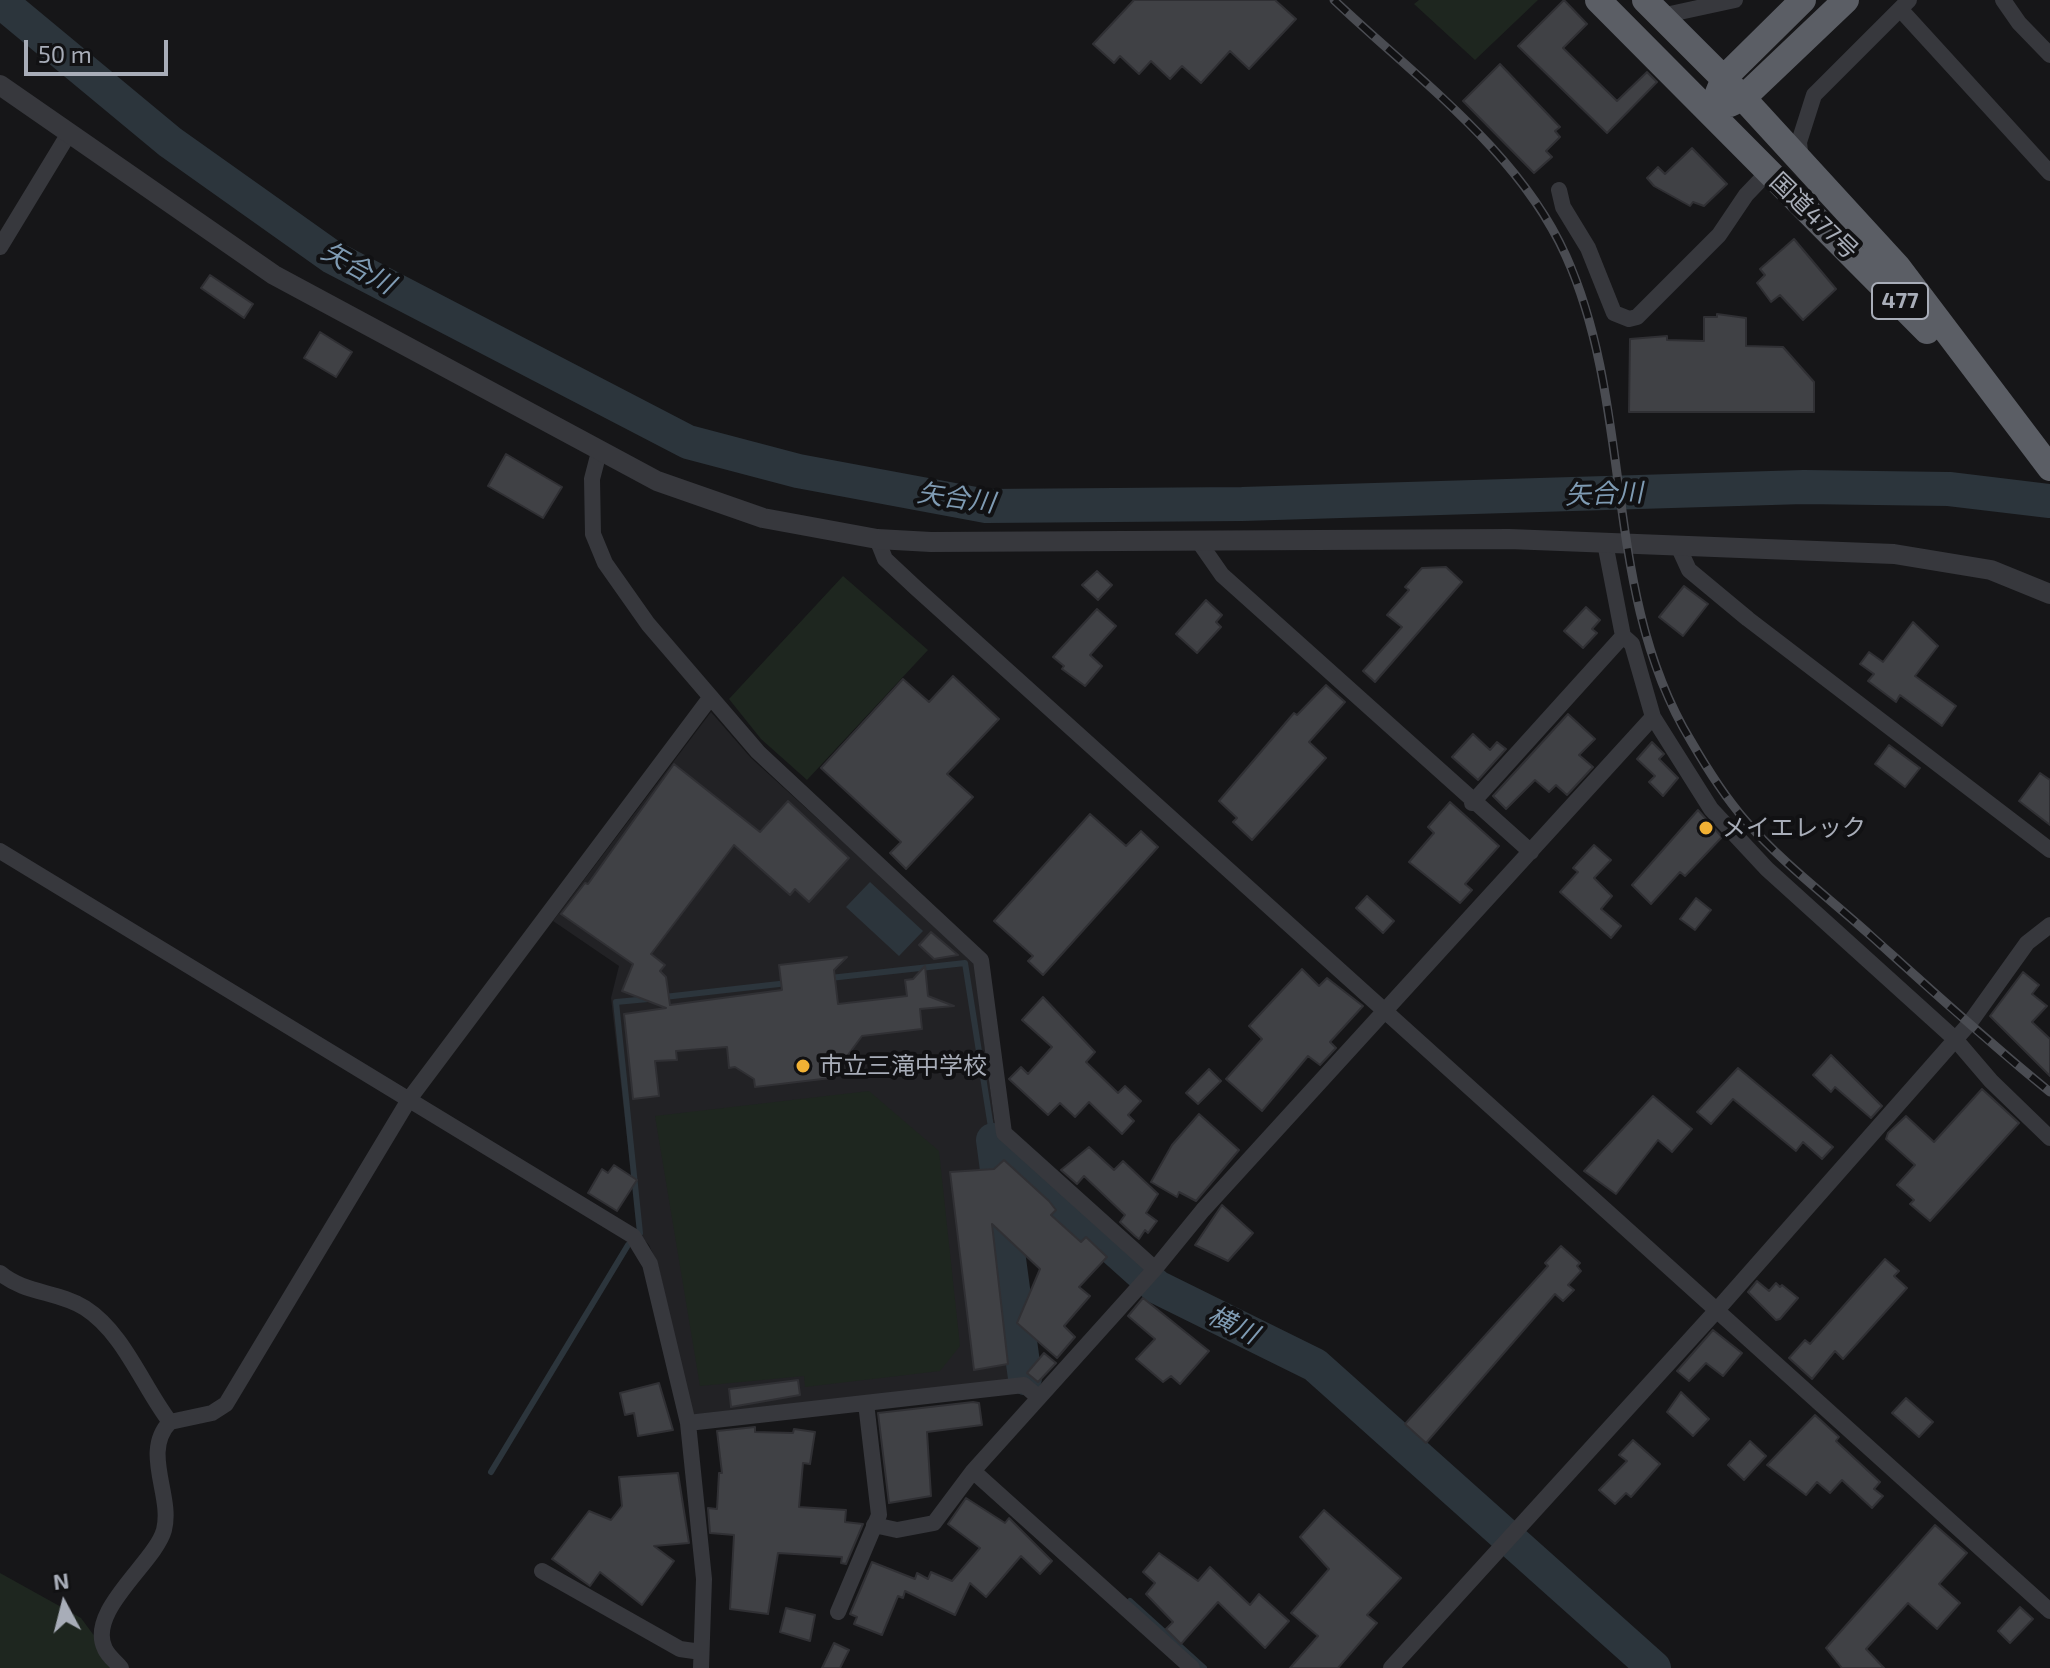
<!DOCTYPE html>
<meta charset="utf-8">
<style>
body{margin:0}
#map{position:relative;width:2050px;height:1668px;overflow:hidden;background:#161618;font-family:"Exo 2",sans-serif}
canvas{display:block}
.north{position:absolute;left:24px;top:1564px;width:80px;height:80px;-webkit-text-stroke:6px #111113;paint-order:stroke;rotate:353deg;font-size:22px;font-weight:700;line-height:32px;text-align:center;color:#a8adb8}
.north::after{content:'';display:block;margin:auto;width:28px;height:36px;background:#a8adb8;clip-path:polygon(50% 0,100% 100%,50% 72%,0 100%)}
.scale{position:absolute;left:24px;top:40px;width:144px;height:36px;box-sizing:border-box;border:4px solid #a8adb8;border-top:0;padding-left:10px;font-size:24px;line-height:28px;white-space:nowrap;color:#a8adb8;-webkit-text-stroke:6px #111113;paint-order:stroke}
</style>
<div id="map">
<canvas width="2050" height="1668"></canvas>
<div class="north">N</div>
<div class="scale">50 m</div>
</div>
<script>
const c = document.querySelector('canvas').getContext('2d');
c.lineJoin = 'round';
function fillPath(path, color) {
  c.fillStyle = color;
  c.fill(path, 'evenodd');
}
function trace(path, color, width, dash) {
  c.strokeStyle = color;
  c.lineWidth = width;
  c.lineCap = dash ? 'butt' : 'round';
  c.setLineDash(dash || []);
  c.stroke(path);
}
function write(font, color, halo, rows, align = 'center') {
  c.font = font + ' "Exo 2","Noto Sans JP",sans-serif';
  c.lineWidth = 8;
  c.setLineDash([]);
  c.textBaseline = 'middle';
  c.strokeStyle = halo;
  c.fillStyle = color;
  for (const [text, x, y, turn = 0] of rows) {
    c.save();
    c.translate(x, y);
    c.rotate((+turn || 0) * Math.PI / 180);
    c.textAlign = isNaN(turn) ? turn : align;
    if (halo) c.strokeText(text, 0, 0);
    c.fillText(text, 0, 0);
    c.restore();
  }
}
fillPath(new Path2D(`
 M711 712 751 758 974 961 996 1135 981 1146 1012 1382 693 1415 658 1265 649 1245 638 1233 611 998 619 966 553 921Z`), '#222225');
fillPath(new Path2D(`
 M1419 0H1538L1475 60 1414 4Z
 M843 576 928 650 807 780 761 739 729 699Z
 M869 1091 939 1151 960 1346 940 1371 805 1387 804 1376 700 1386 655 1116Z
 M0 1573 81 1618 118 1668H0Z`), '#1e261f');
fillPath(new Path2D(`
 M870 882 923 931 899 956 846 907Z`), '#2c353c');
trace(new Path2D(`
 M830 978 965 963 993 1140
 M664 997 788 983
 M640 1233 616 1002 648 999
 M491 1472 628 1245
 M1130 1601 1204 1668`), '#2c353c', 6);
trace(new Path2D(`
 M0 1 170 142 332 257 688 442 798 471 986 506 1242 504 1804 487 1949 489 2050 501
 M1025 1378 993 1140 1157 1287 1315 1365 1654 1668`), '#2c353c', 34);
const building = new Path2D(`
 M1134 0H1275L1296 19 1249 69 1230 51 1201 83 1182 66 1170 79 1151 61 1139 74 1120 56 1114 63 1093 44Z
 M1564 0 1587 24 1563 48 1617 101 1647 72 1657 82 1607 133 1518 46Z
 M1500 64 1560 127 1555 131 1560 137 1546 151 1552 157 1534 173 1463 101Z
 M1692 148 1727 184 1704 206 1693 202 1690 206 1654 186 1647 178 1658 167 1665 174Z
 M1794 239 1836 289 1803 320 1780 295 1771 302 1757 283 1765 275 1760 269Z
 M210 275 253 304 244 318 201 288Z
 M1717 314 1746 318V346L1783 347 1814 382V412H1629L1630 339 1667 336V340L1704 341V317H1717Z
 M320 332 352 352 336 377 304 358Z
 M506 454 562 487 543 518 488 486Z
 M1446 567 1462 582 1375 682 1363 671 1402 627 1387 615 1409 590 1405 587 1422 568Z
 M1097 571 1112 585 1098 600 1082 585Z
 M1684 586 1708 604 1683 636 1659 617Z
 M1206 600 1222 615 1216 622 1221 627 1197 653 1176 634Z
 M1586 607 1600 620 1592 629 1597 633 1583 648 1564 631Z
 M1097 609 1116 626 1090 655 1102 666 1085 686 1062 669 1064 666 1053 657Z
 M1913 622 1938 646 1915 676 1956 706 1942 726 1900 695 1896 702 1868 681 1874 674 1860 664 1869 652 1883 662Z
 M953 676 999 719 947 774 973 797 906 869 890 853 901 842 821 768 903 679 929 702Z
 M1326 685 1345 702 1309 742 1326 758 1252 840 1233 822 1237 818 1219 801 1294 713 1297 715Z
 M1568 714 1595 739 1579 755 1593 767 1567 795 1556 785 1549 792 1535 780 1506 809 1493 796Z
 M1473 734 1490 750 1497 742 1506 749 1478 780 1452 757Z
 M1652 742 1664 754 1659 759 1678 778 1663 796 1649 782 1655 776 1637 759Z
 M1889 745 1920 768 1905 787 1875 764Z
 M674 764 760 832 788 801 849 858 809 902 795 889 790 895 734 845 651 954 665 965 660 971 666 977 670 1005 782 990 779 965 847 957 834 970 838 1004 907 996 905 980 913 979 925 966 928 996 954 1006 920 1009 922 1029 862 1036 831 1078 755 1087 754 1079 735 1067 729 1068 727 1047 676 1051 677 1060 655 1061 659 1096 633 1099 624 1014 666 1008 622 991 633 964 561 914 585 883 588 884Z
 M2040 773 2050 780V825L2019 801Z
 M1450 802 1499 846 1465 884 1472 890 1460 903 1409 862 1434 833 1428 827Z
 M1698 810 1722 837 1685 876 1680 872 1651 904 1632 885Z
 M1090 814 1126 846 1141 831 1158 847 1043 975 1028 961 1033 956 994 921Z
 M1594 845 1611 860 1594 878 1612 896 1601 909 1621 926 1611 938 1560 892 1578 872 1573 868Z
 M1367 896 1394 921 1383 933 1356 908Z
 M1696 898 1711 910 1695 930 1680 919Z
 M931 932 958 955 934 959 919 945Z
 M1302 969 1319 986 1327 978 1363 1006 1330 1042 1336 1048 1320 1065 1308 1056 1262 1111 1226 1079 1262 1039 1249 1026Z
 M2023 972 2039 985 2032 994 2047 1006 2032 1022 2050 1039V1076L1990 1016Z
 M1043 997 1095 1052 1086 1062 1118 1093 1125 1086 1141 1101 1128 1115 1134 1121 1122 1134 1089 1102 1075 1117 1060 1103 1048 1115 1009 1079 1021 1067 1028 1074 1052 1047 1022 1020Z
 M1831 1055 1882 1106 1871 1118 1835 1087 1831 1092 1813 1075Z
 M1738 1068 1833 1147 1822 1159 1803 1142 1796 1151 1733 1099 1711 1124 1697 1112Z
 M1209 1069 1221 1081 1198 1104 1186 1093Z
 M1982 1089 2019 1123 1930 1221 1910 1204 1914 1200 1897 1185 1915 1165 1886 1139 1888 1133 1906 1116 1934 1142Z
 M1653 1096 1692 1129 1672 1152 1658 1140 1616 1194 1584 1171Z
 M1199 1114 1239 1150 1196 1201 1179 1192 1177 1197 1151 1182 1172 1145Z
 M1089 1147 1114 1170 1123 1161 1158 1194 1146 1213 1157 1221 1148 1233 1145 1230 1139 1239 1135 1236 1120 1222 1125 1215 1084 1176 1077 1184 1061 1170Z
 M1004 1160 1049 1201 1056 1210 1051 1215 1081 1242 1086 1237 1107 1257 1079 1287 1090 1296 1064 1326 1075 1337 1057 1358 1017 1323 1040 1269 992 1224 1008 1364 974 1370 950 1172 994 1169Z
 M614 1165 637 1180 617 1211 588 1193 602 1169 608 1173Z
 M1222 1205 1253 1233 1228 1261 1195 1245Z
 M1561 1246 1580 1263 1577 1266 1581 1271 1568 1285 1574 1290 1563 1301 1555 1294 1426 1443 1405 1424 1548 1266 1545 1263Z
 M1885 1259 1899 1271 1894 1276 1907 1288 1843 1359 1835 1351 1812 1379 1789 1358 1805 1340 1810 1344Z
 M1757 1281 1769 1291 1776 1283 1780 1287 1782 1285 1798 1298 1780 1319 1776 1320 1748 1292Z
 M1143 1298 1209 1351 1180 1384 1171 1376 1163 1382 1136 1359 1155 1339 1128 1316Z
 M1713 1330 1742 1353 1723 1376 1706 1363 1689 1381 1677 1371Z
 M1044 1353 1056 1363 1038 1382 1027 1373Z
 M798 1380 800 1395 731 1407 729 1389Z
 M659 1383 673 1430 638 1436 634 1413 625 1415 620 1393Z
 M1681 1392 1709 1419 1693 1436 1667 1412Z
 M1906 1398 1933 1422 1919 1437 1892 1413Z
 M973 1402 979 1403 982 1425 927 1432 931 1496 889 1503 878 1413Z
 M1815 1415 1839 1437 1836 1441 1880 1482 1874 1489 1883 1496 1872 1508 1842 1480 1830 1493 1817 1482 1806 1495 1767 1465Z
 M755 1427V1432L793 1433 794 1429 815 1432 810 1464 803 1463 799 1507 846 1510 845 1522 863 1524 846 1564 841 1563 842 1557 778 1553 768 1614 730 1609 734 1535 710 1533 708 1508 717 1509 719 1473H722L717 1431Z
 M1633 1440 1660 1464 1631 1497 1626 1493 1615 1504 1599 1490 1627 1461 1619 1455Z
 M1750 1441 1766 1456 1744 1480 1728 1465Z
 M678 1473 689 1543 654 1546 674 1561 642 1605 600 1572 590 1586 552 1559 589 1511 611 1520 622 1506 619 1477Z
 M966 1498 1005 1523 1009 1518 1052 1561 1040 1574 1021 1556 986 1597 970 1583 955 1615 905 1591 903 1598 898 1596 882 1635 854 1624 857 1617 850 1614 872 1562 915 1579 917 1573 928 1579 931 1572 952 1581 980 1548 948 1524Z
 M1324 1510 1401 1578 1367 1615 1377 1623 1338 1668H1290L1318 1636 1291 1613 1329 1569 1300 1537Z
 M1935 1525 1967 1553 1939 1584 1960 1603 1937 1629 1908 1603 1866 1649 1884 1668H1842L1826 1648Z
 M1159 1553 1198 1581 1210 1567 1250 1605 1259 1594 1289 1621 1265 1648 1218 1602 1181 1644 1166 1629 1173 1622 1146 1594 1155 1583 1143 1572Z
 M2020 1607 2033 1619 2010 1643 1998 1631Z
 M786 1608 815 1615 810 1641 780 1632Z
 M834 1643 849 1650 840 1668H822Z`);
fillPath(building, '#404145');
trace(building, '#303034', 2);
trace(new Path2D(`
 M2003 0 2019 23 2050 55
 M1900 9 2050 173
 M1661 16 1735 0
 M1801 161 1799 142 1814 95 1909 0
 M1559 190 1563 207 1588 248 1614 313 1629 319 1637 317 1719 235 1746 195 1768 172
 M0 247 68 135
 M599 452 592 479 593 534 605 563 648 624 758 752 981 960 1004 1133 1155 1269
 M877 539 885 559 916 588 2050 1611
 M1199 542 1222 575 1531 852
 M1678 546 1689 570 1748 619 2050 850
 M1653 717 1711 809 1767 869 1955 1039 1991 1081 2050 1138
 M1472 803 1623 636
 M0 851 633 1236 650 1264 688 1423 704 1579 701 1668
 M0 1273C25 1294 58 1291 85 1308 124 1333 143 1387 170 1422L212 1413 226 1404 410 1098 710 698
 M688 1423 1024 1385 1038 1397
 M874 1525 897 1530 934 1523 973 1471
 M542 1571 680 1649 701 1652
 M838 1612 879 1515 866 1403
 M121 1668C116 1662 108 1656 105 1649 86 1611 155 1563 164 1530 173 1495 141 1452 170 1422
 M1192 1668 973 1471 1154 1270 1203 1210 1653 717 1632 644 1623 636 1605 543
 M1391 1668 1717 1310 1969 1024 2027 943 2050 925`), '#37383d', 16);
trace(new Path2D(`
 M0 85 274 275 657 481 763 518 877 539 931 542 1509 539 1894 554 1991 570 2050 594`), '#37383d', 20);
trace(new Path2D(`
 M1598 0 1927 331
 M1645 0 1743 98 1898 267 2050 468
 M1718 93 1724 78 1803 0
 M1730 104 1743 98 1846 0`), '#5b5e65', 26);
const rail = new Path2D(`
 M1334 0C1415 77 1519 151 1566 256 1635 410 1601 593 1691 741 1706 767 1725 797 1745 820 1781 862 1829 898 1870 935 1929 988 1988 1042 2050 1092`);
trace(rail, '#4a4c52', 9);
trace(rail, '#111113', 6, [18]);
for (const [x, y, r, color] of [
 [1706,828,8,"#f2b134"],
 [803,1066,8,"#f2b134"]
]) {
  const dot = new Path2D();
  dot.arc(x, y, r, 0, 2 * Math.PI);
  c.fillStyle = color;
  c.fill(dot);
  trace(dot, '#111113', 3);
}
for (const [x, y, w] of [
 [1900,301,56]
]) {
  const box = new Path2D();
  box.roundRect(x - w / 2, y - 18, w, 36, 6);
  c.fillStyle = '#111113';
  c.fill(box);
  trace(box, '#a8adb8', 2);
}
write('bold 22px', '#a8adb8', null, [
 ["477",1900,301]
]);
write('24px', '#a8adb8', '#111113', [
 ["国道477号",1814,216,44]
]);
write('24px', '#a8adb8', '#111113', [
 ["メイエレック",1722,828],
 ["市立三滝中学校",819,1066]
], 'left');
write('italic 26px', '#7f9bb3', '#111113', [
 ["矢合川",358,268,29],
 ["矢合川",1604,494,-2],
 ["矢合川",956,498,8],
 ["横川",1233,1325,26]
]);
</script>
